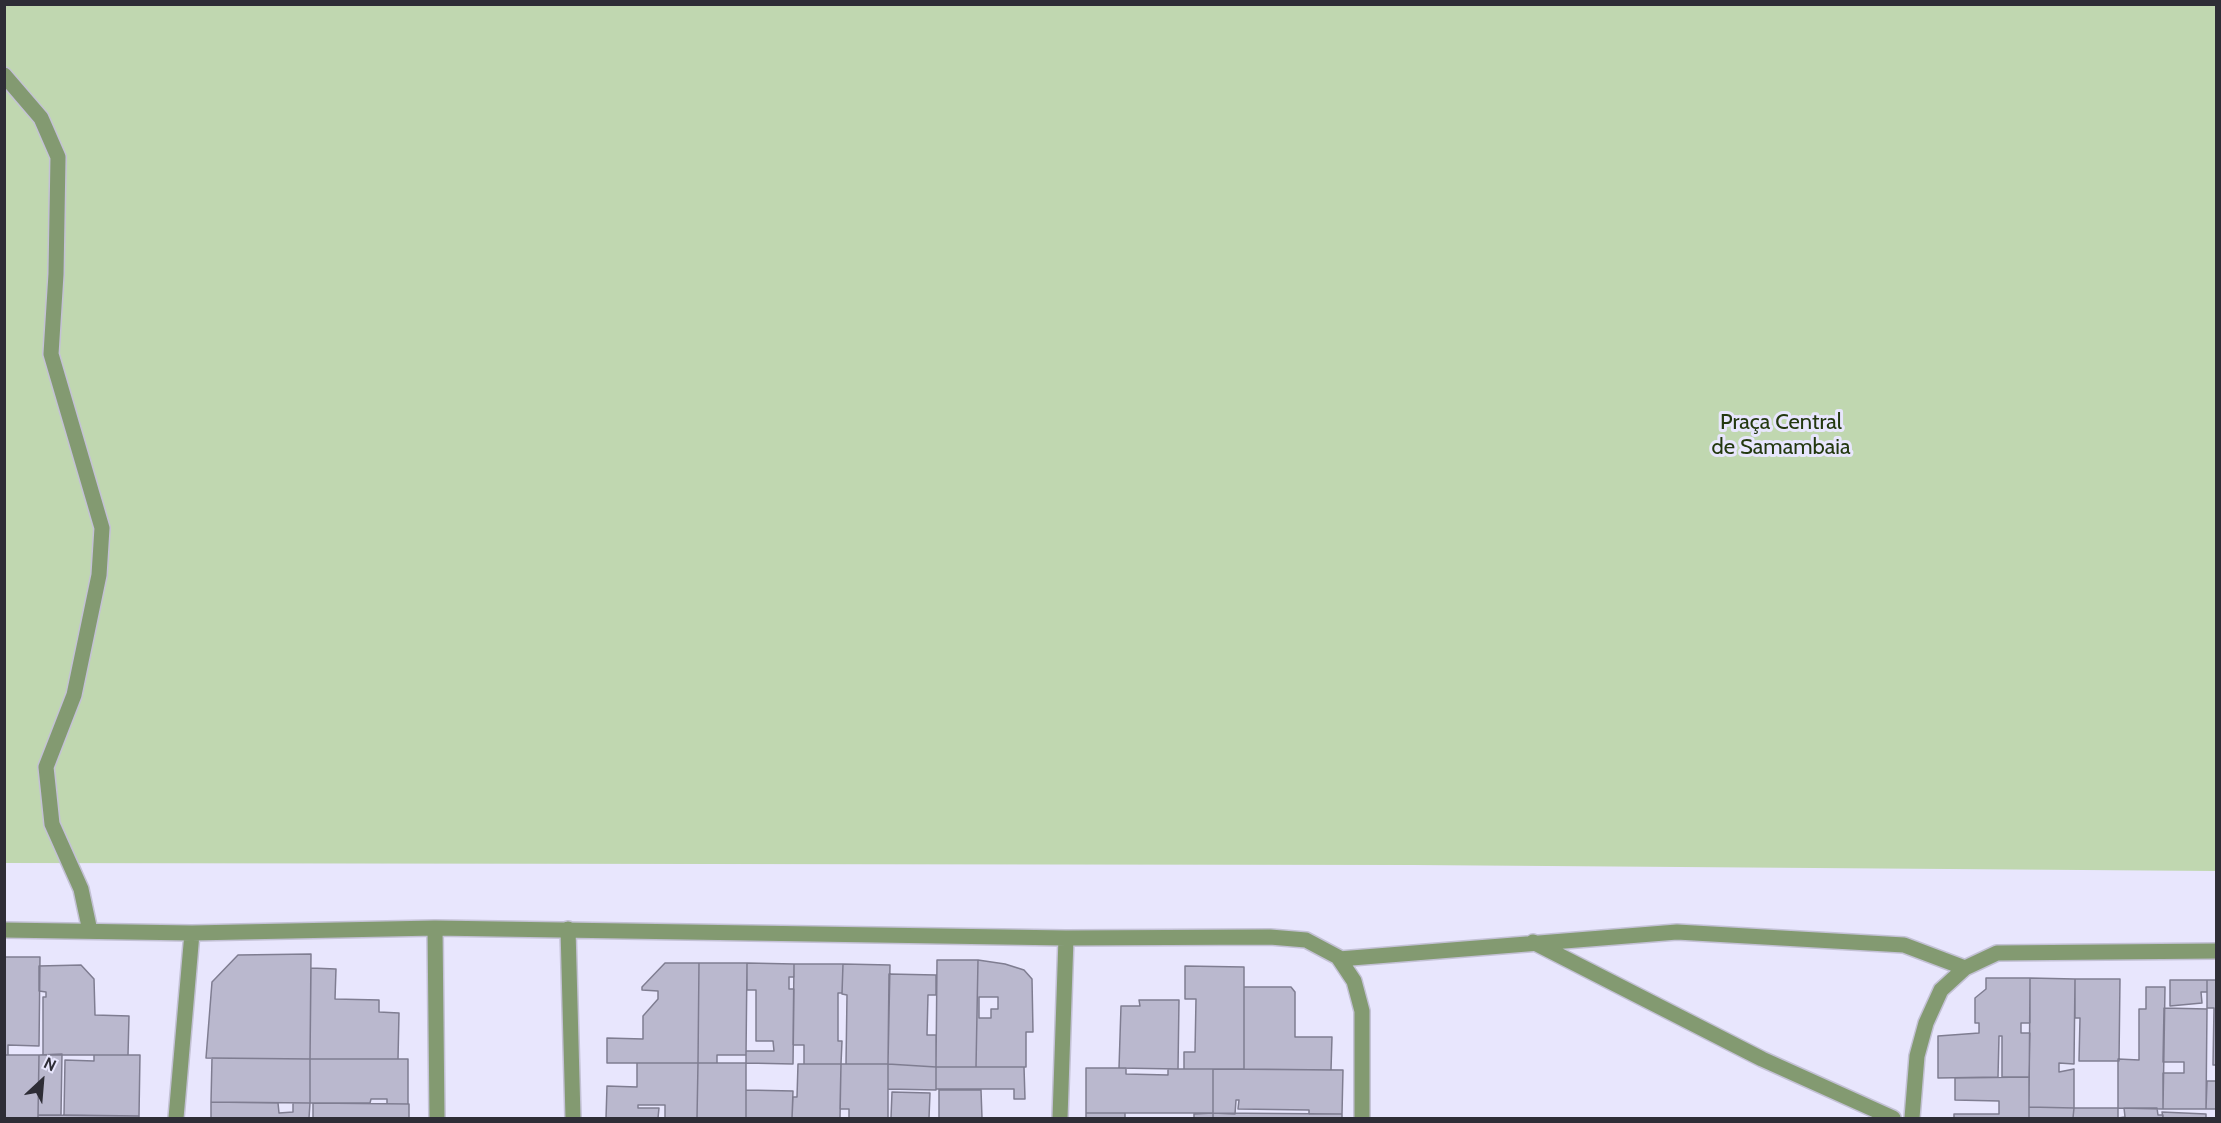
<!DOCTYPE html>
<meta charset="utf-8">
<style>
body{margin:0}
#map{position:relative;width:2221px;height:1123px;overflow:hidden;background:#e8e6fd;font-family:Cabin,sans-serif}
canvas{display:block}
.frame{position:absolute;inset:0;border:6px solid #2e2d36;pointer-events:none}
.north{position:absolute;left:12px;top:1051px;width:60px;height:60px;-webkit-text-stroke:4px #e8e6fd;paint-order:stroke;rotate:26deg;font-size:16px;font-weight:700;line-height:24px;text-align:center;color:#2e2d36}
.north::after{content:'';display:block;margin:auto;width:21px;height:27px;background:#2e2d36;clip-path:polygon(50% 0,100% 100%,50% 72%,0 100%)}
</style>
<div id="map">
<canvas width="2221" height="1123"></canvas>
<div class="frame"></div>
<div class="north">N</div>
</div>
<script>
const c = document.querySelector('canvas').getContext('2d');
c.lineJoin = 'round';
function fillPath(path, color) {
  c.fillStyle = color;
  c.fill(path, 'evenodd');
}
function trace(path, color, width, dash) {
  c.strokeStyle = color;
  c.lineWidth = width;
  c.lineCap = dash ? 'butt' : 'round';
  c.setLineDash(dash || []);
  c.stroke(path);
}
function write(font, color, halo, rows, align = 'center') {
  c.font = font + ' Cabin,sans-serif';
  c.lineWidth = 6;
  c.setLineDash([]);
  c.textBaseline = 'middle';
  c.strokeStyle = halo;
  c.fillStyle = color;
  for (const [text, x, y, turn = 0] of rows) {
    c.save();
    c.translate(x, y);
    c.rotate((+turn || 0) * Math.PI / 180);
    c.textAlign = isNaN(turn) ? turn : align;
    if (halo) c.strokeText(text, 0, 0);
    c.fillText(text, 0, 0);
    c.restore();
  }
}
fillPath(new Path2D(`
 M5 5H2216V871L1413 865 5 863Z`), '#c0d7b0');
const building = new Path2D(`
 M311 954 310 1059 206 1058 212 982 238 955Z
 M4 957H40L39 1046 8 1045V1055H4Z
 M937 960H978L976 1067H936Z
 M978 960 1005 964 1024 970 1032 979 1033 1032H1026V1067H976ZM979 997H998V1009H991V1018H979Z
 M665 963H699L698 1063H607V1038L643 1039V1016L658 999V991L642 990V987Z
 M699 963H747L746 1055H717V1063H698Z
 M747 963 794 964V977H789V989H794L793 1064 746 1063V1051H774L773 1041H756V990H747Z
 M794 964H843L842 993H838V1041H842L841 1064H804V1045H793Z
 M843 964 890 965 888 1064H846L847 995 842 994Z
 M81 965 94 979 95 1015 129 1016 128 1055H43V997H46V992L39 991V966Z
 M1185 966 1244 967V1069H1184V1052H1195L1196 999H1185Z
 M311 968 336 969 335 999 379 1000V1012L399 1013 398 1059H310Z
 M889 974 936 975V995H928L927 1035H936V1067L888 1064Z
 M1986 978H2030V1023H2021V1033H2030L2029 1077H2002V1036H1999L1998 1077 1938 1078V1036L1979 1033V1023H1975V998L1986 989Z
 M2030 978 2075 979 2074 1064 2059 1063V1072L2074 1069V1108L2029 1107Z
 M2075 979H2120L2119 1061H2079L2080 1018H2075Z
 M2170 980H2207V992H2201L2202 1003 2170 1006Z
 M2207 980H2216V1065H2213L2214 1008H2207Z
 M1244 987H1291L1295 992V1037H1332L1331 1070 1244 1069Z
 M2146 987H2165L2163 1109 2118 1108V1059L2139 1060V1009H2146Z
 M1139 1000H1179L1178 1069 1119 1068 1121 1006H1140Z
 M2164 1008 2207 1009 2206 1109H2163V1073H2184V1062H2163Z
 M62 1054 61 1115H38L39 1055Z
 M4 1055H39L38 1118H4Z
 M94 1055H140L139 1116 64 1115 65 1060 94 1061Z
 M212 1058 310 1059V1103L211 1102Z
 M310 1059H408V1104H387V1099H371L370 1103H310Z
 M637 1063H698L697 1118H665V1105H638V1108H659L658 1118H606L607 1086 637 1087Z
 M698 1063H746V1118H697Z
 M798 1064H841L840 1118H792L793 1097H797Z
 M841 1064H888V1118H849V1109H840Z
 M888 1064 936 1067V1090L888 1089Z
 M936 1067H1024L1025 1099H1014V1089H936Z
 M1086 1068H1126V1074L1168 1075V1069H1213V1113H1086Z
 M1213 1069 1343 1070 1342 1114H1309V1110L1238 1109 1239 1100H1236L1235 1114 1213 1113Z
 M2029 1077V1118H1954V1114H1999V1101L1955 1100V1078Z
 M2207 1081H2216V1109H2206Z
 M746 1090 793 1091 792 1118H746Z
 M939 1090H981L982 1118H939Z
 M892 1092 930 1093 929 1118H891Z
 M211 1102 278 1103 279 1113 293 1112V1103H310L309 1118H211Z
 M313 1103 409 1104V1118H313Z
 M2029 1107 2074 1108 2073 1118H2029Z
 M2074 1108H2118V1118H2073Z
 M2124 1108H2157L2158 1115H2163V1118H2118L2125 1117Z
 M2162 1112 2206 1114V1118H2163Z
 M1086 1113H1125V1118H1086Z
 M1213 1113 1342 1114V1118H1213Z
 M1213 1113V1118H1194V1114Z
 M38 1115 139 1116V1118H38Z`);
fillPath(building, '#bab8ce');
trace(building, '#7f7d91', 1.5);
const minor = new Path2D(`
 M4 75 41 118 58 157 56 274 51 354 102 528 99 575 74 695 46 767 52 824 81 889 90 931
 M435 928 437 1118
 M568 929 573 1118
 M4 930 192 933 435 928 1066 938 1270 937 1306 940 1338 957 1354 981 1362 1011V1118
 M1533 942 1762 1059 1893 1118
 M1339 959 1677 932 1904 945 1965 968
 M176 1118 192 933
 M1060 1118 1066 938
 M1912 1118 1917 1056 1926 1023 1941 990 1965 968 1997 953 2216 951`);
trace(minor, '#c3c1d5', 18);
trace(minor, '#839a71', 15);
write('22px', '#23380f', '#e8e6fd', [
 ["Praça Central",1781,423],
 ["de Samambaia",1781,448]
]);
</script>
